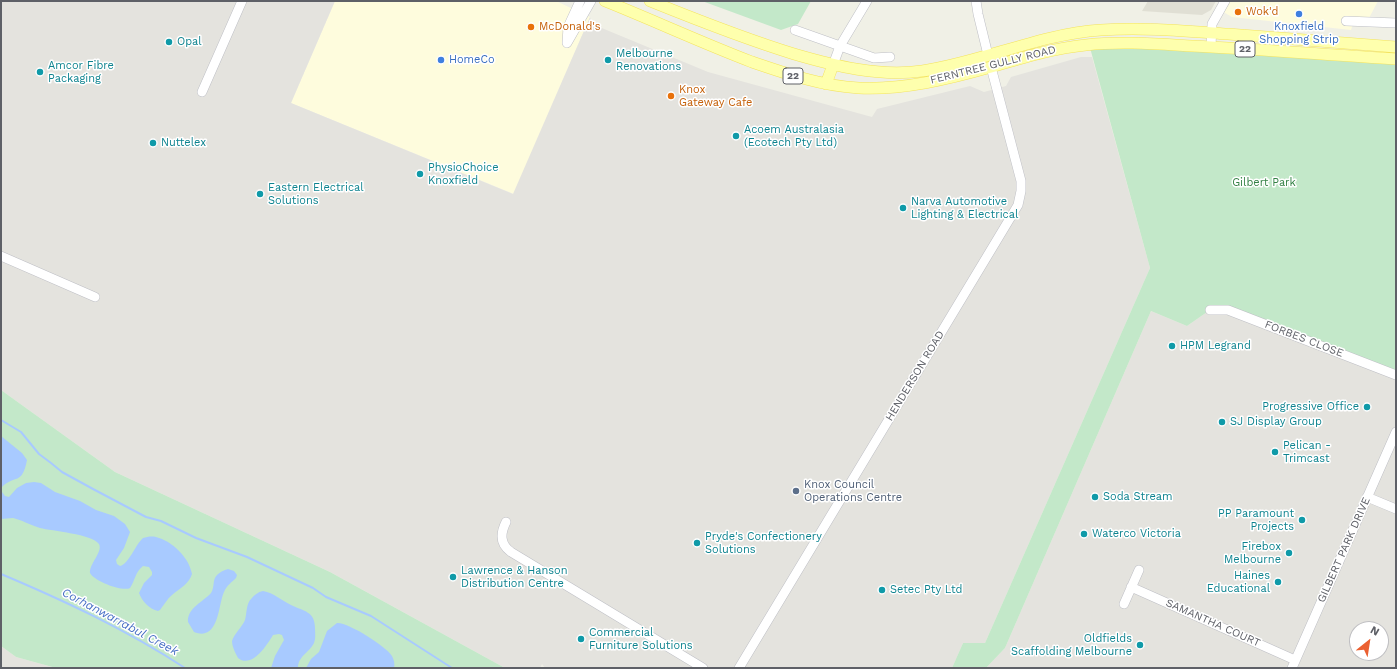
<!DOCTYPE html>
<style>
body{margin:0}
#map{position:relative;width:1397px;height:669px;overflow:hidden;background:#f0f0e6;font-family:"Work Sans",sans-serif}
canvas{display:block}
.frame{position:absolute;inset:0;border:2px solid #5e6067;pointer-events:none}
.north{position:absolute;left:1349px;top:621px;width:40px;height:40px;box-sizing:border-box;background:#fff;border:1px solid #bfbfc2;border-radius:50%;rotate:30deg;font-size:11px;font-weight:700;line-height:16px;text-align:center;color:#5e6067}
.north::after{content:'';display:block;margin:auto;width:14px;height:18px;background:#eb6031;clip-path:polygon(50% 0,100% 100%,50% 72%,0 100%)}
</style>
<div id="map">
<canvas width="1397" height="669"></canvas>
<div class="frame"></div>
<div class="north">N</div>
</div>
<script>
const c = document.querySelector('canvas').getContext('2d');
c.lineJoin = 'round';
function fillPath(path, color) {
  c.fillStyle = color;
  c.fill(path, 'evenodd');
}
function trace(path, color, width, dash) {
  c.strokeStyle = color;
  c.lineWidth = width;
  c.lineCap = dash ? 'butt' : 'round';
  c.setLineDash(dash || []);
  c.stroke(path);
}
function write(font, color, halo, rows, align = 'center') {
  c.font = font + ' "Work Sans",sans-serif';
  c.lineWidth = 3;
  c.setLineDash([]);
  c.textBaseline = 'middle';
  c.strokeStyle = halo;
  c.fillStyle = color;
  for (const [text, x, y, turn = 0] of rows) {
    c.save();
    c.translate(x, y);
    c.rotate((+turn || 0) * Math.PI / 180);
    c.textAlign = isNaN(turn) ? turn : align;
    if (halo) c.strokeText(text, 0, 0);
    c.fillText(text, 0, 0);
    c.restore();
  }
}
fillPath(new Path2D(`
 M335 1H556L590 17 514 194 291 103Z
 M1225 1H1378L1369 18 1355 17 1351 30 1232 17 1220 10Z`), '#fefcdd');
fillPath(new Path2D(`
 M1 1H335L291 103 513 194 590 17 592 24 708 72 872 117 877 109 970 86 984 92 1006 86 1011 77 1081 57H1092L1150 268 985 643H963L952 668H545L542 664 540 668H505L330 572 115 472 1 390Z
 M1210 310H1228L1396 375V668H986L1005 648 1151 311 1187 326ZM1357 629H1381V653H1357Z
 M1 646 16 657 56 668H1Z`), '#e4e3de');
fillPath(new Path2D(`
 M1148 1H1216L1211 10 1202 15 1142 11Z`), '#e0dfd4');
fillPath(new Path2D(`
 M702 1H811L798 24 781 30Z
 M1089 44 1396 59V375L1228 310H1210L1187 326 1151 311 1005 648 986 668H952L963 643H985L1150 268Z
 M1 390 115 472 330 572 505 668H56L16 657 1 646Z`), '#c3e8c9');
fillPath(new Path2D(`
 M1 436 22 453 27 460C22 486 15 474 2 487V492L5 496 9 497 17 488 26 483 34 482 41 483 55 492 80 501 96 510 114 516 125 524 130 532 124 548 116 560 117 564 120 566C129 564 135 545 143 538 147 537 151 536 156 537 172 541 189 557 192 574 189 584 180 588 172 595 167 599 164 605 160 610L158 611C149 609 142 601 139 593L144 583 152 575V572L149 567 143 566C135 572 135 581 130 588 122 592 94 581 90 573 89 564 103 552 99 544 92 534 52 531 40 528 33 526 19 519 13 518 9 518 5 519 1 519Z
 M228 569 234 571 237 575 236 578C232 582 227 585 224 592 218 605 219 642 194 632L188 622C187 608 203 602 211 593 215 587 212 580 217 575 220 572 224 570 228 569Z
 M263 591C274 593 281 600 291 605 303 611 315 611 315 628 315 633 316 638 314 643 309 653 298 656 298 668H271L275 656 284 640 282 635 279 634 273 635C267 645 252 669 238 658 236 654 232 647 232 641 234 634 242 627 245 620 247 613 246 604 251 599 254 595 258 592 263 591Z
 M337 623C348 622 387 647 392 656 394 660 395 664 394 668H306L311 659 319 652 327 631Z`), '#a8caff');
trace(new Path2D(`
 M1 420 21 432 39 454 51 463 62 472 93 489 146 517 161 521 196 538 247 557 313 588 326 597 371 616 452 668
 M1 574C65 601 127 630 185 668`), '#a8caff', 2);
const minor = new Path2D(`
 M976 1 978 14 988 55
 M1346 21 1396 23
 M795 30 874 58 890 57
 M567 43 591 1
 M567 43 568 27 580 1
 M1211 47 1212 24 1225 1
 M833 65 840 46 867 1
 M202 92 242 1
 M1 256 95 297
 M1210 310H1228L1396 375
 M1367 497 1396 509
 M506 522C500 534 500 544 511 552L703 668
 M1131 587 1295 660
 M1124 604 1139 570
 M739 668 1018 205 1021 191V181L991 67
 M1292 668 1396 432`);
const major = new Path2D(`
 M605 1C655 21 702 43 752 62 787 74 822 86 859 88 903 90 949 79 991 67 1022 58 1054 48 1086 45 1121 41 1157 44 1192 46 1260 49 1328 55 1396 59
 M650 1C697 20 745 39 794 54 835 66 879 77 922 71 983 62 1039 34 1101 30 1143 27 1186 31 1228 34 1284 38 1340 43 1396 47
 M826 84 833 65`);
trace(minor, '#bebfc5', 10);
trace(major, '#f3e35d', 12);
trace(minor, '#fff', 9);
trace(major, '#feffad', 11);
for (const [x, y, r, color] of [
 [1238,12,4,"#e8710a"],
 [1299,14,4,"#3f7fe0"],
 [531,27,4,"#e8710a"],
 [169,42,4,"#0f9aa8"],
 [441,60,4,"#3f7fe0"],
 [608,60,4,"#0f9aa8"],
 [40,72,4,"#0f9aa8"],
 [671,96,4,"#e8710a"],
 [736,136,4,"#0f9aa8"],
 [153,143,4,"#0f9aa8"],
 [420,174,4,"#0f9aa8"],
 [260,194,4,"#0f9aa8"],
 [903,208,4,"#0f9aa8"],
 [1172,346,4,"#0f9aa8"],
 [1367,407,4,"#0f9aa8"],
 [1222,422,4,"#0f9aa8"],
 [1275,452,4,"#0f9aa8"],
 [796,491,4,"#5c6f8a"],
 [1095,497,4,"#0f9aa8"],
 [1302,520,4,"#0f9aa8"],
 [1084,534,4,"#0f9aa8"],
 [697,543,4,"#0f9aa8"],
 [1289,553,4,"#0f9aa8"],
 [453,577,4,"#0f9aa8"],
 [1278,582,4,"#0f9aa8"],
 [882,590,4,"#0f9aa8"],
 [581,639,4,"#0f9aa8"],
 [1140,645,4,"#0f9aa8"]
]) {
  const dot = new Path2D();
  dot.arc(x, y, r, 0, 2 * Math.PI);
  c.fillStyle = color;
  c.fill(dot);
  trace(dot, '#fff', 1.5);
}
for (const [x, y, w] of [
 [1245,49,20],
 [793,76,20]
]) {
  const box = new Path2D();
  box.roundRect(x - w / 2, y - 8, w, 16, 3);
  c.fillStyle = '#fff';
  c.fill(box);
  trace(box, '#5e6067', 1);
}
write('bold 10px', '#5e6067', null, [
 ["22",1245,49],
 ["22",793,76]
]);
write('11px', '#c56008', '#fff', [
 ["Wok'd",1246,12],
 ["McDonald's",539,27],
 ["Knox",679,90],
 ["Gateway Cafe",679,103]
], 'left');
write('11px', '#366cbe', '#fff', [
 ["Knoxfield",1299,27],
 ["Shopping Strip",1299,40],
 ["HomeCo",449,60,"left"]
]);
write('11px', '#0d838f', '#fff', [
 ["Opal",177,42],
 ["Melbourne",616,54],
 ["Renovations",616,67],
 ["Amcor Fibre",48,66],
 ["Packaging",48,79],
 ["Acoem Australasia",744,130],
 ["(Ecotech Pty Ltd)",744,143],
 ["Nuttelex",161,143],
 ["PhysioChoice",428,168],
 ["Knoxfield",428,181],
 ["Eastern Electrical",268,188],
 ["Solutions",268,201],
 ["Narva Automotive",911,202],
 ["Lighting & Electrical",911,215],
 ["HPM Legrand",1180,346],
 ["Progressive Office",1359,407,"right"],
 ["SJ Display Group",1230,422],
 ["Pelican -",1283,446],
 ["Trimcast",1283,459],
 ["Soda Stream",1103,497],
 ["PP Paramount",1294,514,"right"],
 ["Projects",1294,527,"right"],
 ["Waterco Victoria",1092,534],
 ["Pryde's Confectionery",705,537],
 ["Solutions",705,550],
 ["Firebox",1281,547,"right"],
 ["Melbourne",1281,560,"right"],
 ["Lawrence & Hanson",461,571],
 ["Distribution Centre",461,584],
 ["Haines",1270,576,"right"],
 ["Educational",1270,589,"right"],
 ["Setec Pty Ltd",890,590],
 ["Commercial",589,633],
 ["Furniture Solutions",589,646],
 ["Oldfields",1132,639,"right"],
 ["Scaffolding Melbourne",1132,652,"right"]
], 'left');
write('11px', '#5e6067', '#fff', [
 ["FERNTREE GULLY ROAD",993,65,-14],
 ["FORBES CLOSE",1304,339,21],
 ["HENDERSON ROAD",915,376,-59],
 ["GILBERT PARK DRIVE",1344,550,-66],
 ["SAMANTHA COURT",1213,623,24]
]);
write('11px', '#338144', '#fff', [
 ["Gilbert Park",1264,183]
]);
write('11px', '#4e5e75', '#fff', [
 ["Knox Council",804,485],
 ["Operations Centre",804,498]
], 'left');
write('italic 12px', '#476fc5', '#fff', [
 ["Corhanwarrabul Creek",120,622,28]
]);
</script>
